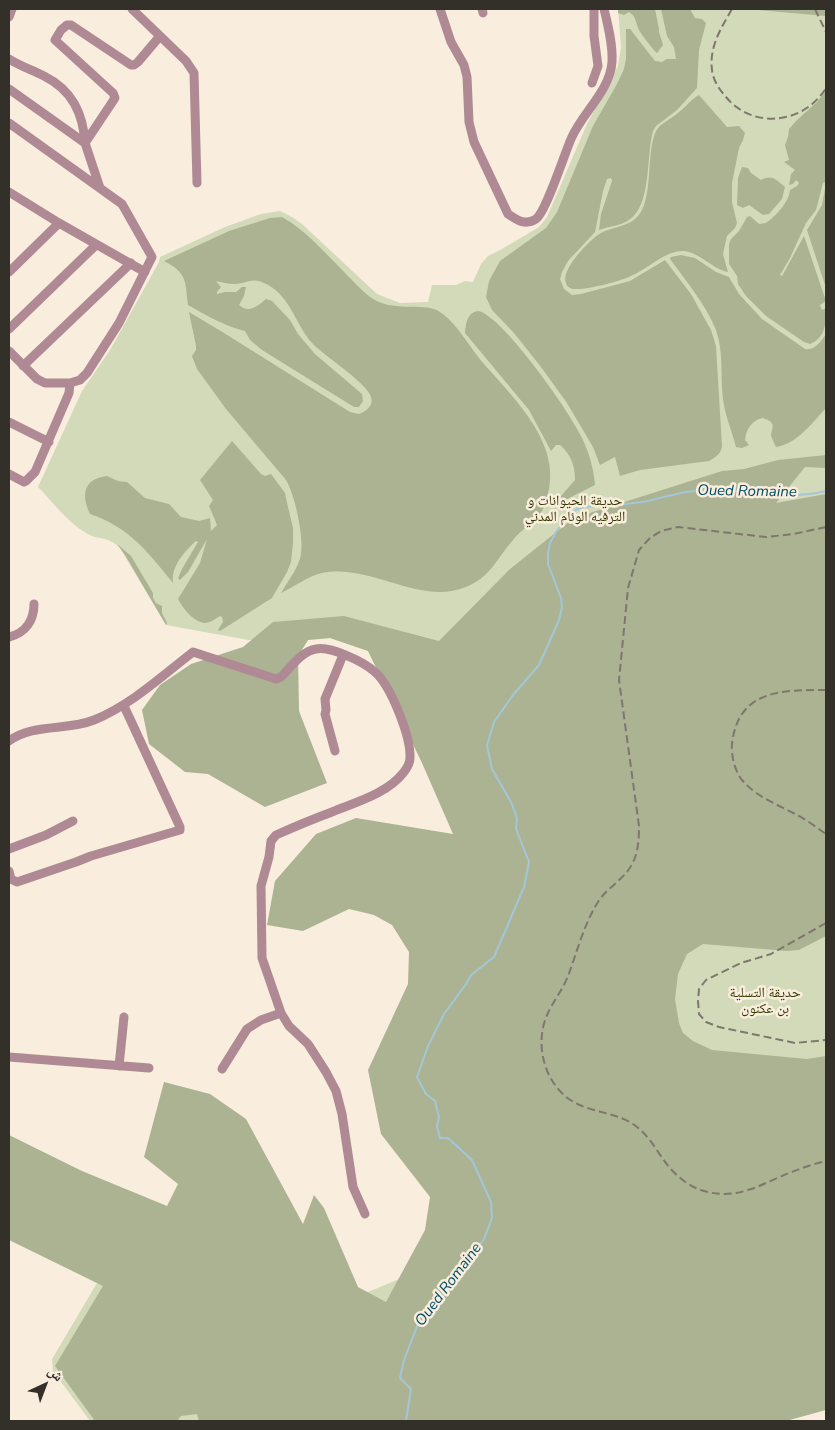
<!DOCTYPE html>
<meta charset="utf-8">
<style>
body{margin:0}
#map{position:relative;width:835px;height:1430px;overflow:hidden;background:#f9eddd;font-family:"Nunito Sans","Noto Naskh Arabic",sans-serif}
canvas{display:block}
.frame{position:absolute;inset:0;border:10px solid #332f29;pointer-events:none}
.north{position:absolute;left:20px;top:1360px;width:50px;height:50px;-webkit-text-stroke:4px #f9eddd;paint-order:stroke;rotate:43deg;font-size:14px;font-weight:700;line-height:20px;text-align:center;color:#332f29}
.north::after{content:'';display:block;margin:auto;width:18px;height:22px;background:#332f29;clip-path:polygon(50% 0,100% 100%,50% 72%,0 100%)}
</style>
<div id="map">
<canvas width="835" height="1430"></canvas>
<div class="frame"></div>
<div class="north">ش</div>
</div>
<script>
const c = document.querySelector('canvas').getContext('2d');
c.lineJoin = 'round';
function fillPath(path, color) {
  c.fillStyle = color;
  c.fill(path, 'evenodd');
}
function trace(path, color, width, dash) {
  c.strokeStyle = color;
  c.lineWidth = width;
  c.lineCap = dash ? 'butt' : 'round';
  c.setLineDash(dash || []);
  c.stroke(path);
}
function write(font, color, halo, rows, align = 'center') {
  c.font = font + ' "Nunito Sans","Noto Naskh Arabic",sans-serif';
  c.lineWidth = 5;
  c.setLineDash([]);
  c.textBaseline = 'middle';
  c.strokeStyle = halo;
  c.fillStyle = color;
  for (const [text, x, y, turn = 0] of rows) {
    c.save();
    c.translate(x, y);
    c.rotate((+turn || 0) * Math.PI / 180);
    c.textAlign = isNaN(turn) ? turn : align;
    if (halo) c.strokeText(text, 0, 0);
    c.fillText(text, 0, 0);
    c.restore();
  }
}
fillPath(new Path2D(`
 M618 9H826V1244L451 1421H90L53 1371 52 1359 103 1273 279 1329 493 1240 461 867 450 818 368 651 330 638 308 640 298 656 276 645 166 625 120 548C107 535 99 541 86 533 67 522 53 502 38 487L82 391 110 350 159 262 160 257 225 227 261 214 280 211 292 217 302 224 377 294 400 303 428 302 432 285H456L465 281 473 282 481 264 488 256 502 249 539 227 547 217 587 124 618 66 621 47Z`), '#d3dab9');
fillPath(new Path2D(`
 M618 9H655L659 29V32L663 45 657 53C654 51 641 34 639 30 635 22 637 17 629 12L624 15 618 13Z
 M661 9H690L695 18 702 19 706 23 699 50 697 88 677 110 656 126 653 131C646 155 652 205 629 220 621 226 609 226 599 230L601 214 612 181 611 178 607 179 603 191 595 232 568 261 562 272 560 279 564 289 572 295 581 294 630 281 665 260 691 294 711 330 716 346 722 446C721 454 716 457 709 461L640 470 620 476 615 457 600 465 593 447 567 403 541 367 514 333 492 310 486 297 489 281 500 261 546 228 557 212 593 126 617 84 624 69 626 59V29H630L655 61 662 62 667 59H676L674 47 667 36Z
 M757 9H826V16L758 10Z
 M826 90V182L823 183 816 210 806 223 790 258 780 275 782 276 804 236 826 301 820 305 822 310 826 308C826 322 826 338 810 344L804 342 766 316 746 296 738 284 737 276 729 264V244L731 239 739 231 747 217 750 216 759 224 766 223C776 216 789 202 790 190L797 186 799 183 796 180 793 184 789 185 791 174 795 170 784 162 789 160 785 145 788 137 789 129 797 120 817 102Z
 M699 95 727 127 739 126 745 133 743 140 739 148 732 183V202L737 223 735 228 727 236 723 254 728 272C712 269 701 253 684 251 666 250 649 268 633 275 623 281 586 290 575 289 571 289 567 287 566 283 560 270 590 239 601 233 617 225 633 227 642 210 653 189 646 144 658 128 663 122 673 118 679 112 686 107 691 99 699 95Z
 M742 167 748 168 751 173 761 180C773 174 776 180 785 187L782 199 769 214 763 215 749 205 743 208 737 205 738 178Z
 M826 183V288L807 230 822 205Z
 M282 217C306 230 332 260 352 280 359 287 366 295 375 300 396 312 426 302 440 312 457 323 470 348 484 364 513 397 559 441 549 489 547 496 546 505 542 511 537 519 520 531 513 540 497 558 491 577 466 587 419 606 371 563 322 573 308 576 294 587 281 593 288 581 299 567 301 554 304 537 295 495 286 480L226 409 197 369 192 356 196 350V346L189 312 224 333 350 412 359 414C365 412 374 406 371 397 366 382 327 358 314 345 296 327 291 297 268 285 252 276 249 283 235 284 228 284 222 282 216 281L221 287 217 292V294L225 292H236L242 287H246L244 296 239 305C249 314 258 306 266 299L272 301 290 320 298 334 315 354 362 394 363 401 359 407H354L262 350 250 340 245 331C225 326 207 316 188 305 185 282 188 273 164 261L229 231 270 218Z
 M681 255 695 258 716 272 729 277 739 294 762 319 805 349C815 351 821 341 826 334V408C812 423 797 444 776 447L771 436C772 426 777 423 763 418 752 420 746 429 745 440L749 445 742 448 736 447C732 431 725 416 723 399 720 376 724 353 716 330 706 305 686 281 670 259L671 257Z
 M479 311C504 318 570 412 582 438 589 452 594 470 595 485L559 503 561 496 575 480C575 465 571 455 560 445H556L551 451 529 410 465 333C466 323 467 312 479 311Z
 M232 441 261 474 265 476 271 474 285 493 288 507 293 528V543L291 562 287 572 272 598 220 631 218 630 223 622 222 617 220 616C215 619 210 623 205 623 193 622 183 608 178 599L200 563 207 539 188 572 180 580 178 578 182 569 198 542 196 541C184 552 171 566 173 583 148 552 129 527 90 514 81 495 83 479 107 476L118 481 127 482 145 498 169 504 181 517 199 521 210 518 211 531 217 525 209 506 213 500 200 480Z
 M826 455V468L805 467 776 503 826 494V936L799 950 787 951 703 944 687 954 678 974 675 999 679 1023 683 1033 693 1041 712 1050 807 1059 826 1056V1410L786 1421H199L197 1414 181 1416 177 1421H95L55 1366 103 1286 9 1240V1135L82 1171 167 1206 178 1184 144 1157 164 1082 210 1094 246 1119 303 1224 314 1195 324 1208 358 1287 386 1302 425 1230 430 1197 381 1134 368 1070 408 984 409 952 392 925 374 915 349 909 303 931 267 925 275 881 316 834 356 818 453 834 422 763 368 651 330 638 308 640 298 656 299 711 327 783 265 807 208 774 185 772 149 744 142 710 160 685 191 664 243 647 273 622 344 616 439 641 510 569 574 518 722 471 744 469 778 460Z
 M117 544 131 556 153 593V598L156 603 162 606V613L167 623 166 625 125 555Z`), '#acb393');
trace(new Path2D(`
 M406 1421 411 1389 400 1378 404 1360 418 1324 447 1292 484 1239 492 1218 491 1202 472 1160 448 1138H440L437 1126 439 1117 435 1101 426 1094 417 1077 428 1046 444 1014 466 984 471 975 494 957 524 887 529 862 516 829 517 818 511 802 492 769 487 745 494 722 513 695 539 665 559 620 562 607 561 598 548 564V553L550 543 556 532 566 519 577 509 583 507C605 505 626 505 648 501 672 495 690 489 716 490 752 491 791 500 826 491`), '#a2c7d6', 2);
trace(new Path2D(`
 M132 9 186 61 194 73 197 183
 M440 9 451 42 464 65 467 77 469 122 474 142 508 214C517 220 525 226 536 219 546 212 564 155 571 139 582 113 610 91 612 62 613 45 608 25 604 9
 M482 9 483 13
 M9 17 12 9
 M9 59C20 66 32 70 44 76 72 90 83 113 85 143
 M592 83 598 66 594 36V9
 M9 89 85 143 100 188
 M9 123 122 204 152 257 119 323 87 373 80 380 70 383H45L37 379 9 351
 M85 143 115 98 113 93 55 40 61 30 67 25H71L131 65H134L138 62 160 36
 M9 192 59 223 145 272
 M9 272 59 223
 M9 329 96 245
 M23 366 131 263
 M9 422 49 442
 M9 474 24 482 26 481 35 472 69 393 70 383
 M9 637C26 633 34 620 34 604
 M9 741C33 723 67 731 94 720 131 705 162 676 193 652L276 679 281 677C291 667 302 651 316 649 331 646 364 662 375 672 391 686 411 737 410 758 410 762 407 768 404 772 387 794 356 802 332 812 313 819 294 827 276 835L271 841 269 857 261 886 262 958 281 1013 289 1026 308 1044 326 1072 336 1091 342 1114 353 1187 365 1214
 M335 751 325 714 326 710 325 699 343 655
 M9 849 46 835 73 821
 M9 871 11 879 17 882 76 862 91 856 180 830V827L124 706
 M9 1057 149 1068
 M119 1066 124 1017
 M222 1069 247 1029 261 1020 281 1013`), '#af8a94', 9);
trace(new Path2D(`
 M732 9C721 28 709 47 712 70 713 80 719 89 726 97 753 130 804 124 826 88
 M815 9 826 32
 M826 527 794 534 766 537 678 527 661 531 650 538 639 550 628 588 619 680 639 826C639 841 638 857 629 869 620 882 606 889 598 902 584 924 577 952 568 976 563 989 554 1000 548 1013 535 1040 542 1076 565 1096 586 1114 616 1110 637 1127 655 1141 661 1162 678 1176 697 1194 724 1198 748 1190 759 1187 769 1181 780 1177 795 1170 810 1165 826 1161
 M826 690C783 690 738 689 732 744 731 755 735 772 742 780 756 797 779 805 797 815 807 820 817 828 826 834
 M826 923 771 954 741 963 706 980 699 989 698 1001 699 1014 706 1022 719 1027 795 1043 826 1040`), '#7e776d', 2, [8, 4]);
write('14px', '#323900', '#f9eddd', [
 ["حديقة الحيوانات و",575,502],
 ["الترفيه الوئام المدني",575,518],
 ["حديقة التسلية",765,994],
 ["بن عكنون",765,1010]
]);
write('italic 15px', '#024e65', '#f9eddd', [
 ["Oued Romaine",747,492,1],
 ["Oued Romaine",449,1285,-53]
]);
</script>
